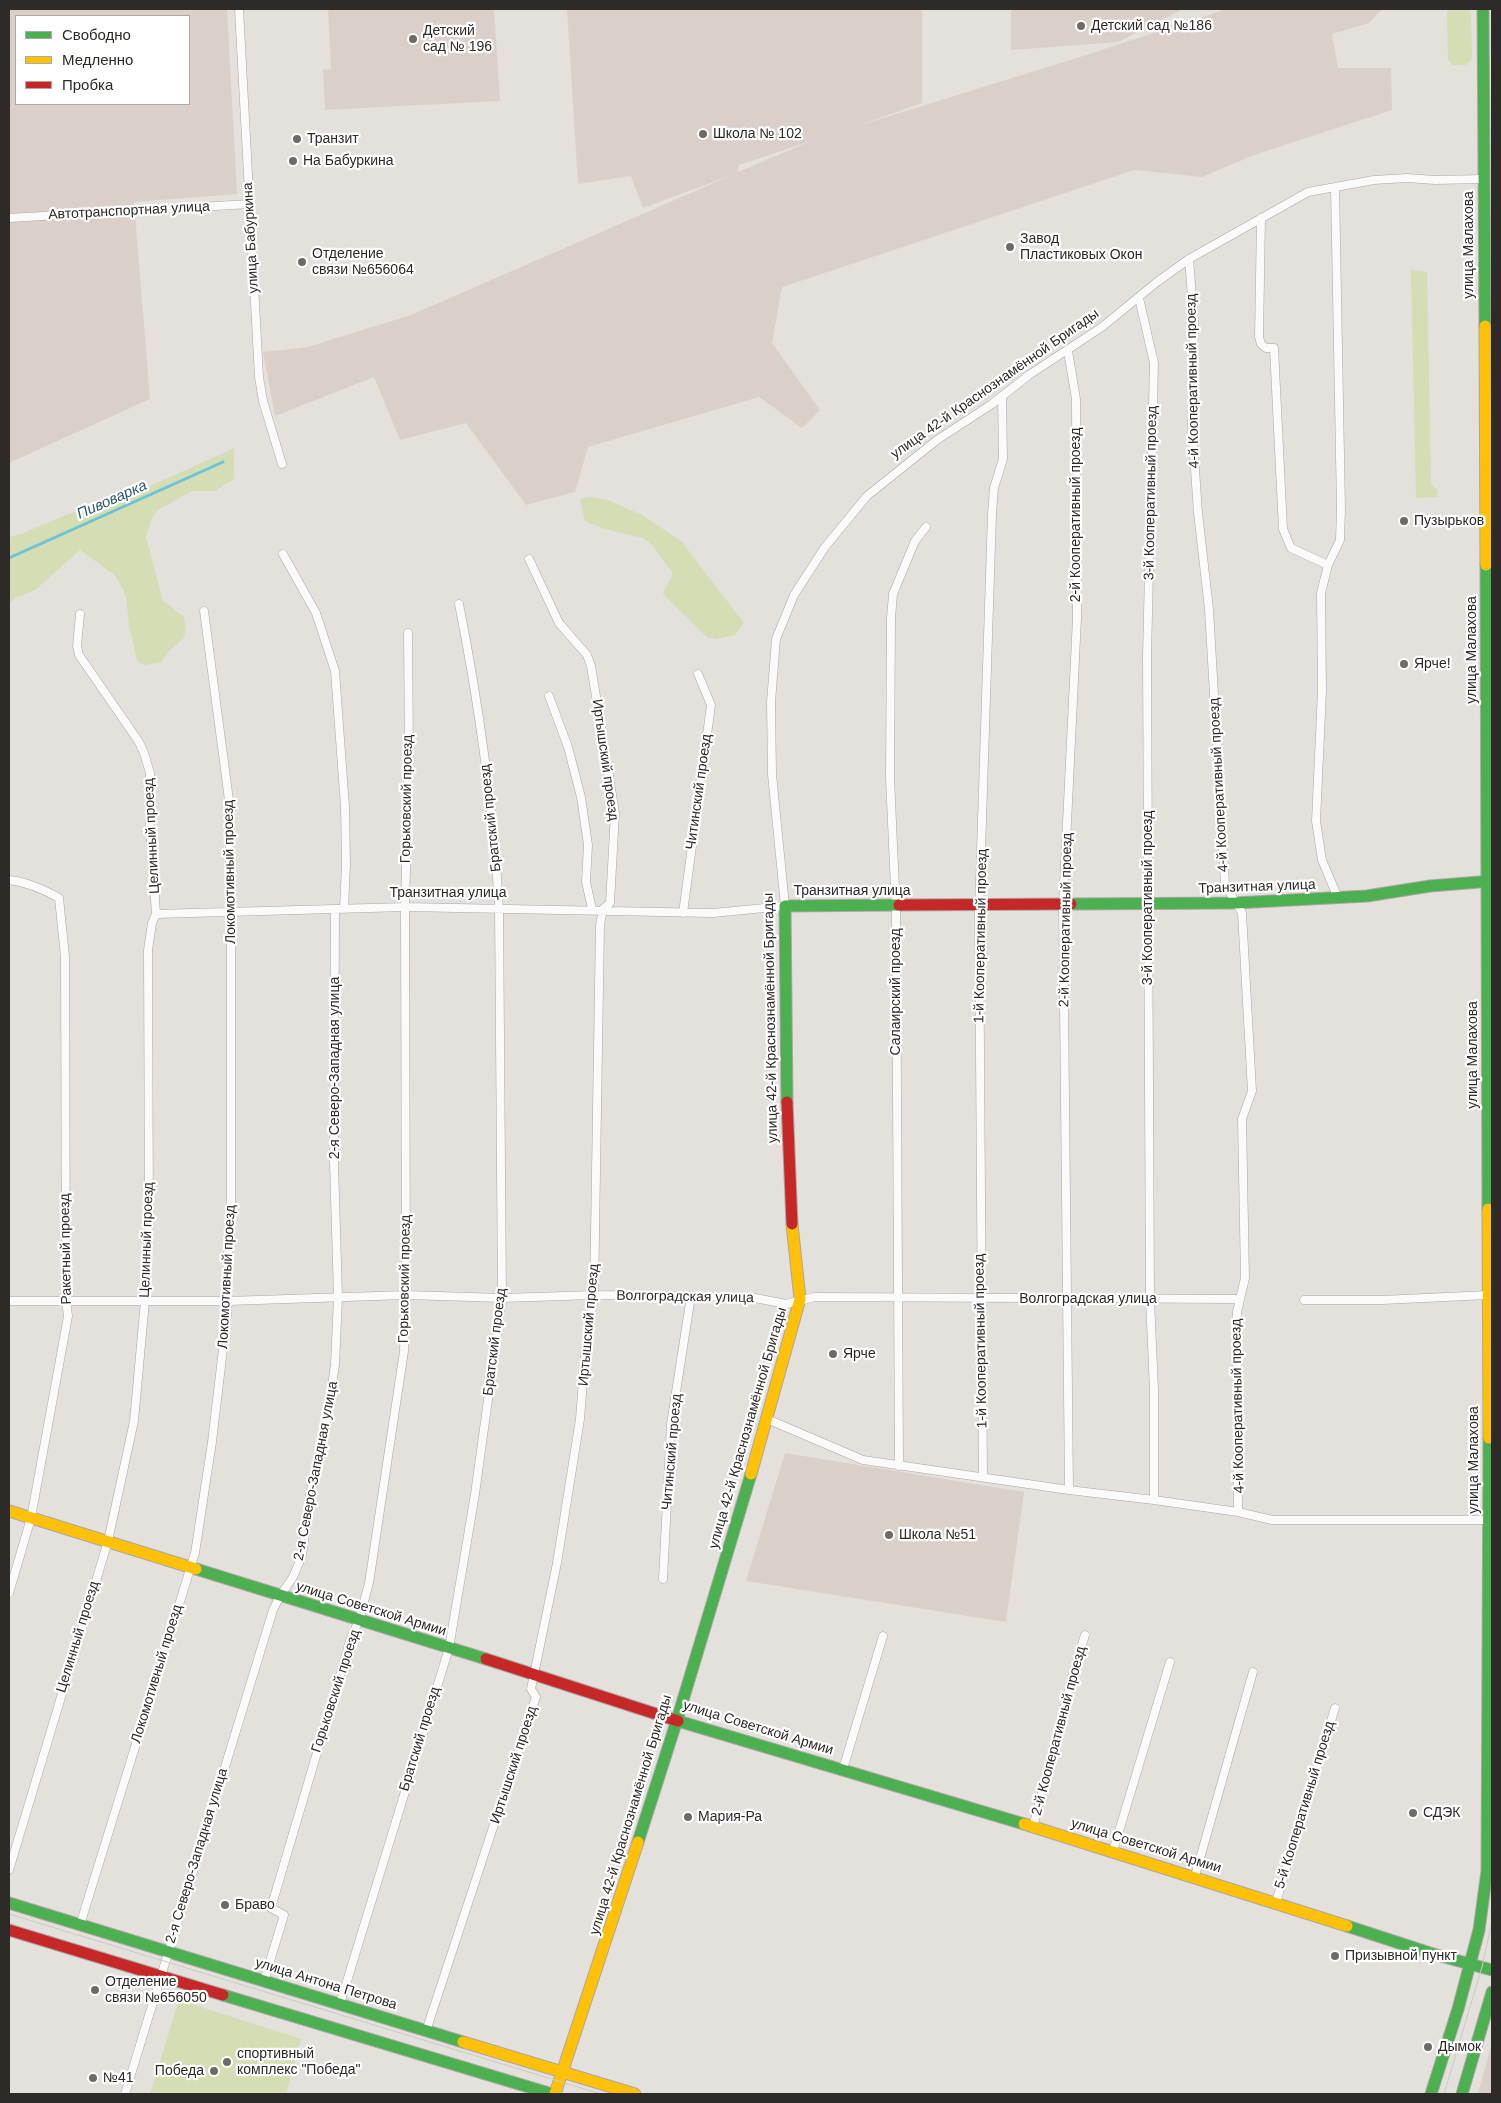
<!DOCTYPE html>
<meta charset="utf-8">
<style>
body{margin:0}
#map{position:relative;width:1501px;height:2103px;overflow:hidden;background:#e4e0dc;font-family:Arial,sans-serif}
canvas{display:block}
.frame{position:absolute;inset:0;border:10px solid #2e2a28;pointer-events:none}
.legend{position:absolute;left:15px;top:15px;width:175px;height:90px;box-sizing:border-box;background:#fff;border:1px solid #abaaa9;margin:0;padding:6px 9px;list-style:none;font-size:15px;color:#2e2a28}
.legend li{display:flex;align-items:center;gap:10px;height:25px}
.legend b{width:25px;border:1px solid #abaaa9}
</style>
<div id="map">
<canvas width="1501" height="2103"></canvas>
<div class="frame"></div>
<ul class="legend">
<li><b style="height:6px;background:#4caf50"></b>Свободно</li>
<li><b style="height:6px;background:#ffc107"></b>Медленно</li>
<li><b style="height:6px;background:#c62828"></b>Пробка</li>
</ul>
</div>
<script>
const c = document.querySelector('canvas').getContext('2d');
c.lineJoin = 'round';
function fillPath(path, color) {
  c.fillStyle = color;
  c.fill(path, 'evenodd');
}
function trace(path, color, width, dash) {
  c.strokeStyle = color;
  c.lineWidth = width;
  c.lineCap = dash ? 'butt' : 'round';
  c.setLineDash(dash || []);
  c.stroke(path);
}
function write(font, color, halo, rows, align = 'center') {
  c.font = font + ' Arial,sans-serif';
  c.lineWidth = 4.5;
  c.setLineDash([]);
  c.textBaseline = 'middle';
  c.strokeStyle = halo;
  c.fillStyle = color;
  for (const [text, x, y, turn = 0] of rows) {
    c.save();
    c.translate(x, y);
    c.rotate((+turn || 0) * Math.PI / 180);
    c.textAlign = isNaN(turn) ? turn : align;
    if (halo) c.strokeText(text, 0, 0);
    c.fillText(text, 0, 0);
    c.restore();
  }
}
fillPath(new Path2D(`
 M9 9H227L237 194 134 202 150 399 9 463ZM16 16H189V104H16Z
 M328 9H494L500 101 325 110 323 70 331 69Z
 M567 9H922V103L854 127 1077 58 1227 9H1385L1381 10 1369 23 1332 34 1338 68H1391L1392 110 1254 155 1202 177 1134 170 782 287 772 343 820 410 802 428 759 397 588 447 575 492 526 505 466 423 400 440 374 377 275 416 263 352 308 347 411 315 732 175 643 208 631 176 578 184ZM811 141 738 172 739 165Z
 M1011 9H1183L1118 42 1011 50Z
 M785 1453 1024 1492 1006 1622 746 1581Z
 M1492 2042V2094H1478L1480 2087Z`), '#dbd0c9');
fillPath(new Path2D(`
 M1449 9H1469L1471 12 1472 59 1466 65H1453L1448 60 1447 13Z
 M1411 270 1427 272 1431 485 1438 490 1437 497 1416 498Z
 M234 448V479L215 491H192L158 510 152 518 146 537 163 601 184 617 186 630 184 638 170 650 161 662 144 665 137 660 129 625 126 596 116 576 80 550 35 590 15 598 9 604V537L21 534 76 511 144 489Z
 M589 497 607 500 642 515 681 541 744 623 735 635 716 639 707 637 663 594 673 573 652 545 643 538 605 529 585 521 580 499Z
 M179 2000 301 2039 286 2094H150Z`), '#d4ddb3');
trace(new Path2D(`
 M9 558 223 462`), '#6dc3d6', 3);
const street = new Path2D(`
 M239 9 259 377 263 401 282 464
 M9 218 250 204
 M1261 218 1259 337 1261 344 1266 348H1274L1283 529 1291 548 1328 565 1321 593 1322 691 1316 821 1322 860 1338 898
 M1189 259 1194 322 1192 425 1198 513 1209 609 1225 884 1242 913 1252 1091 1242 1119 1245 1278 1237 1312 1238 1512
 M1139 298 1154 363 1147 656 1150 1299 1154 1390V1500
 M1068 351 1076 399 1077 618 1063 905 1069 1490
 M283 554 316 613 335 671 345 807 346 864 344 909
 M1328 565 1340 540 1341 509 1335 187
 M549 696 568 747 581 797 588 845 586 882 592 909
 M9 880C27 882 43 889 59 898L65 957 66 1300 68 1316 31 1518 9 1593
 M683 913 711 705 698 674
 M156 914 405 907 713 913 785 906 772 774 771 702 776 639 794 595 825 547 867 496 937 440 992 404 1029 375 1102 327 1157 282 1189 259 1308 192 1374 180 1407 178 1435 180 1483 179
 M1304 1300H1382L1488 1295
 M9 1301H228L406 1295 502 1298 594 1295 738 1297 755 1298 786 1304 815 1297 1239 1299
 M767 1419 863 1460 1069 1490 1154 1500 1238 1512 1272 1520H1489
 M899 1466 896 911 890 778 891 618 893 594 915 541 926 527
 M983 1477 979 912 992 514 994 488 1003 459 1002 396
 M663 1579 671 1424 691 1296
 M843 1769 883 1636
 M1033 1827 1074 1671 1085 1635
 M1113 1851 1170 1662
 M9 1870 108 1541 134 1421 145 1301 149 1221 148 950 152 923 156 914 150 825V773L144 753 139 742 79 655 77 646 80 614
 M1195 1876 1253 1672
 M1276 1902 1335 1708
 M80 1925 195 1553 212 1442 227 1315V1274L231 1201V911L229 800 204 611
 M264 1981 284 1915 271 1908 351 1638 359 1620 369 1583 404 1351 406 1295 405 907 409 753 408 633
 M340 2004 449 1648 475 1494 502 1298 499 908C493 805 479 704 459 604
 M426 2031 536 1697 531 1689 557 1563 580 1419 585 1355 594 1295 600 925 603 909 610 903 615 813 591 666 587 655 559 623 529 559
 M125 2094 273 1610 280 1596 293 1577 302 1556 310 1494 326 1425 335 1365 338 1297 334 1163 335 909`);
const fast = new Path2D(`
 M1483 9 1485 326
 M1486 565 1488 1209
 M1071 904 1235 903 1367 896 1430 886 1492 881
 M787 1102 785 906 899 905
 M196 1569 486 1659
 M678 1721 1024 1824
 M638 1842 677 1720 751 1474
 M9 1903 463 2042
 M1347 1926 1430 1953 1492 1970
 M223 1995 552 2094
 M1431 2094 1458 2009 1479 1930 1487 1871 1489 1438
 M1462 2094 1492 1992`);
const slow = new Path2D(`
 M1485 326 1486 565
 M1488 1209 1489 1438
 M751 1474 800 1299 792 1224
 M9 1511 196 1569
 M1024 1824 1347 1926
 M463 2042 635 2094
 M555 2094 638 1842`);
const jam = new Path2D(`
 M899 905 1071 904
 M787 1102 792 1224
 M486 1659 678 1721
 M9 1930 223 1995`);
trace(street, '#aaa7a4', 9);
trace(fast, '#aaa7a4', 13);
trace(slow, '#aaa7a4', 13);
trace(jam, '#aaa7a4', 13);
trace(street, '#fbfafa', 8);
trace(fast, '#4caf50', 11);
trace(slow, '#ffc107', 11);
trace(jam, '#c62828', 11);
trace(new Path2D(`
 M9 1914 601 2094
 M1444 2094 1482 1967 1492 1922`), '#cac9c8', 1);
for (const [x, y, r, color] of [
 [1081,26,5,"#6e6a67"],
 [413,39,5,"#6e6a67"],
 [703,134,5,"#6e6a67"],
 [297,139,5,"#6e6a67"],
 [293,161,5,"#6e6a67"],
 [1010,247,5,"#6e6a67"],
 [302,262,5,"#6e6a67"],
 [1404,521,5,"#6e6a67"],
 [1404,664,5,"#6e6a67"],
 [833,1354,5,"#6e6a67"],
 [889,1535,5,"#6e6a67"],
 [1413,1813,5,"#6e6a67"],
 [688,1817,5,"#6e6a67"],
 [225,1905,5,"#6e6a67"],
 [1335,1956,5,"#6e6a67"],
 [95,1990,5,"#6e6a67"],
 [1428,2047,5,"#6e6a67"],
 [227,2062,5,"#6e6a67"],
 [214,2071,5,"#6e6a67"],
 [93,2078,5,"#6e6a67"]
]) {
  const dot = new Path2D();
  dot.arc(x, y, r, 0, 2 * Math.PI);
  c.fillStyle = color;
  c.fill(dot);
  trace(dot, '#fff', 2);
}
write('14px', '#2e2a28', '#fff', [
 ["Детский сад №186",1091,26],
 ["Детский",423,31],
 ["сад № 196",423,47],
 ["Школа № 102",713,134],
 ["Транзит",307,139],
 ["На Бабуркина",303,161],
 ["Завод",1020,239],
 ["Пластиковых Окон",1020,255],
 ["Отделение",312,254],
 ["связи №656064",312,270],
 ["Пузырьков",1414,521],
 ["Ярче!",1414,664],
 ["Ярче",843,1354],
 ["Школа №51",899,1535],
 ["СДЭК",1423,1813],
 ["Мария-Ра",698,1817],
 ["Браво",235,1905],
 ["Призывной пункт",1345,1956],
 ["Отделение",105,1982],
 ["связи №656050",105,1998],
 ["Дымок",1438,2047],
 ["спортивный",237,2054],
 ["комплекс \"Победа\"",237,2070],
 ["Победа",204,2071,"right"],
 ["№41",103,2078]
], 'left');
write('14px', '#2e2a28', '#fff', [
 ["Автотранспортная улица",129,211,-3],
 ["улица Бабуркина",251,238,-93],
 ["улица Малахова",1469,245,-90],
 ["4-й Кооперативный проезд",1193,381,-91],
 ["улица 42-й Краснознамённой Бригады",995,384,-35],
 ["3-й Кооперативный проезд",1151,493,-89],
 ["2-й Кооперативный проезд",1076,515,-90],
 ["улица Малахова",1472,650,-90],
 ["Иртышский проезд",605,760,82],
 ["4-й Кооперативный проезд",1219,785,-93],
 ["Читинский проезд",699,792,-82],
 ["Горьковский проезд",407,799,-89],
 ["Братский проезд",491,818,-96],
 ["Целинный проезд",152,836,-93],
 ["Локомотивный проезд",230,872,-91],
 ["Транзитная улица",1257,887,-2],
 ["Транзитная улица",852,891],
 ["Транзитная улица",448,893],
 ["3-й Кооперативный проезд",1148,898,-90],
 ["2-й Кооперативный проезд",1066,920,-89],
 ["1-й Кооперативный проезд",981,936,-89],
 ["Салаирский проезд",896,992,-90],
 ["улица 42-й Краснознамённой Бригады",771,1018,-91],
 ["улица Малахова",1473,1055,-90],
 ["2-я Северо-Западная улица",335,1068,-90],
 ["Целинный проезд",147,1240,-88],
 ["Ракетный проезд",66,1249,-91],
 ["Локомотивный проезд",227,1277,-87],
 ["Горьковский проезд",405,1279,-89],
 ["Волгоградская улица",685,1297,1],
 ["Волгоградская улица",1088,1299],
 ["Иртышский проезд",589,1325,-85],
 ["1-й Кооперативный проезд",981,1341,-91],
 ["Братский проезд",495,1342,-83],
 ["4-й Кооперативный проезд",1238,1406,-91],
 ["улица 42-й Краснознамённой Бригады",748,1428,-74],
 ["Читинский проезд",672,1452,-85],
 ["улица Малахова",1474,1460,-90],
 ["2-я Северо-Западная улица",316,1471,-79],
 ["улица Советской Армии",371,1609,17],
 ["Целинный проезд",78,1637,-73],
 ["Локомотивный проезд",157,1674,-73],
 ["Горьковский проезд",336,1691,-72],
 ["улица Советской Армии",758,1728,17],
 ["2-й Кооперативный проезд",1059,1731,-75],
 ["Братский проезд",420,1739,-73],
 ["Иртышский проезд",514,1765,-72],
 ["5-й Кооперативный проезд",1305,1805,-73],
 ["улица 42-й Краснознамённой Бригады",631,1815,-73],
 ["улица Советской Армии",1146,1846,17],
 ["2-я Северо-Западная улица",197,1856,-73],
 ["улица Антона Петрова",326,1984,17]
]);
write('italic 15px', '#295b68', '#fff', [
 ["Пивоварка",112,500,-24]
]);
</script>
